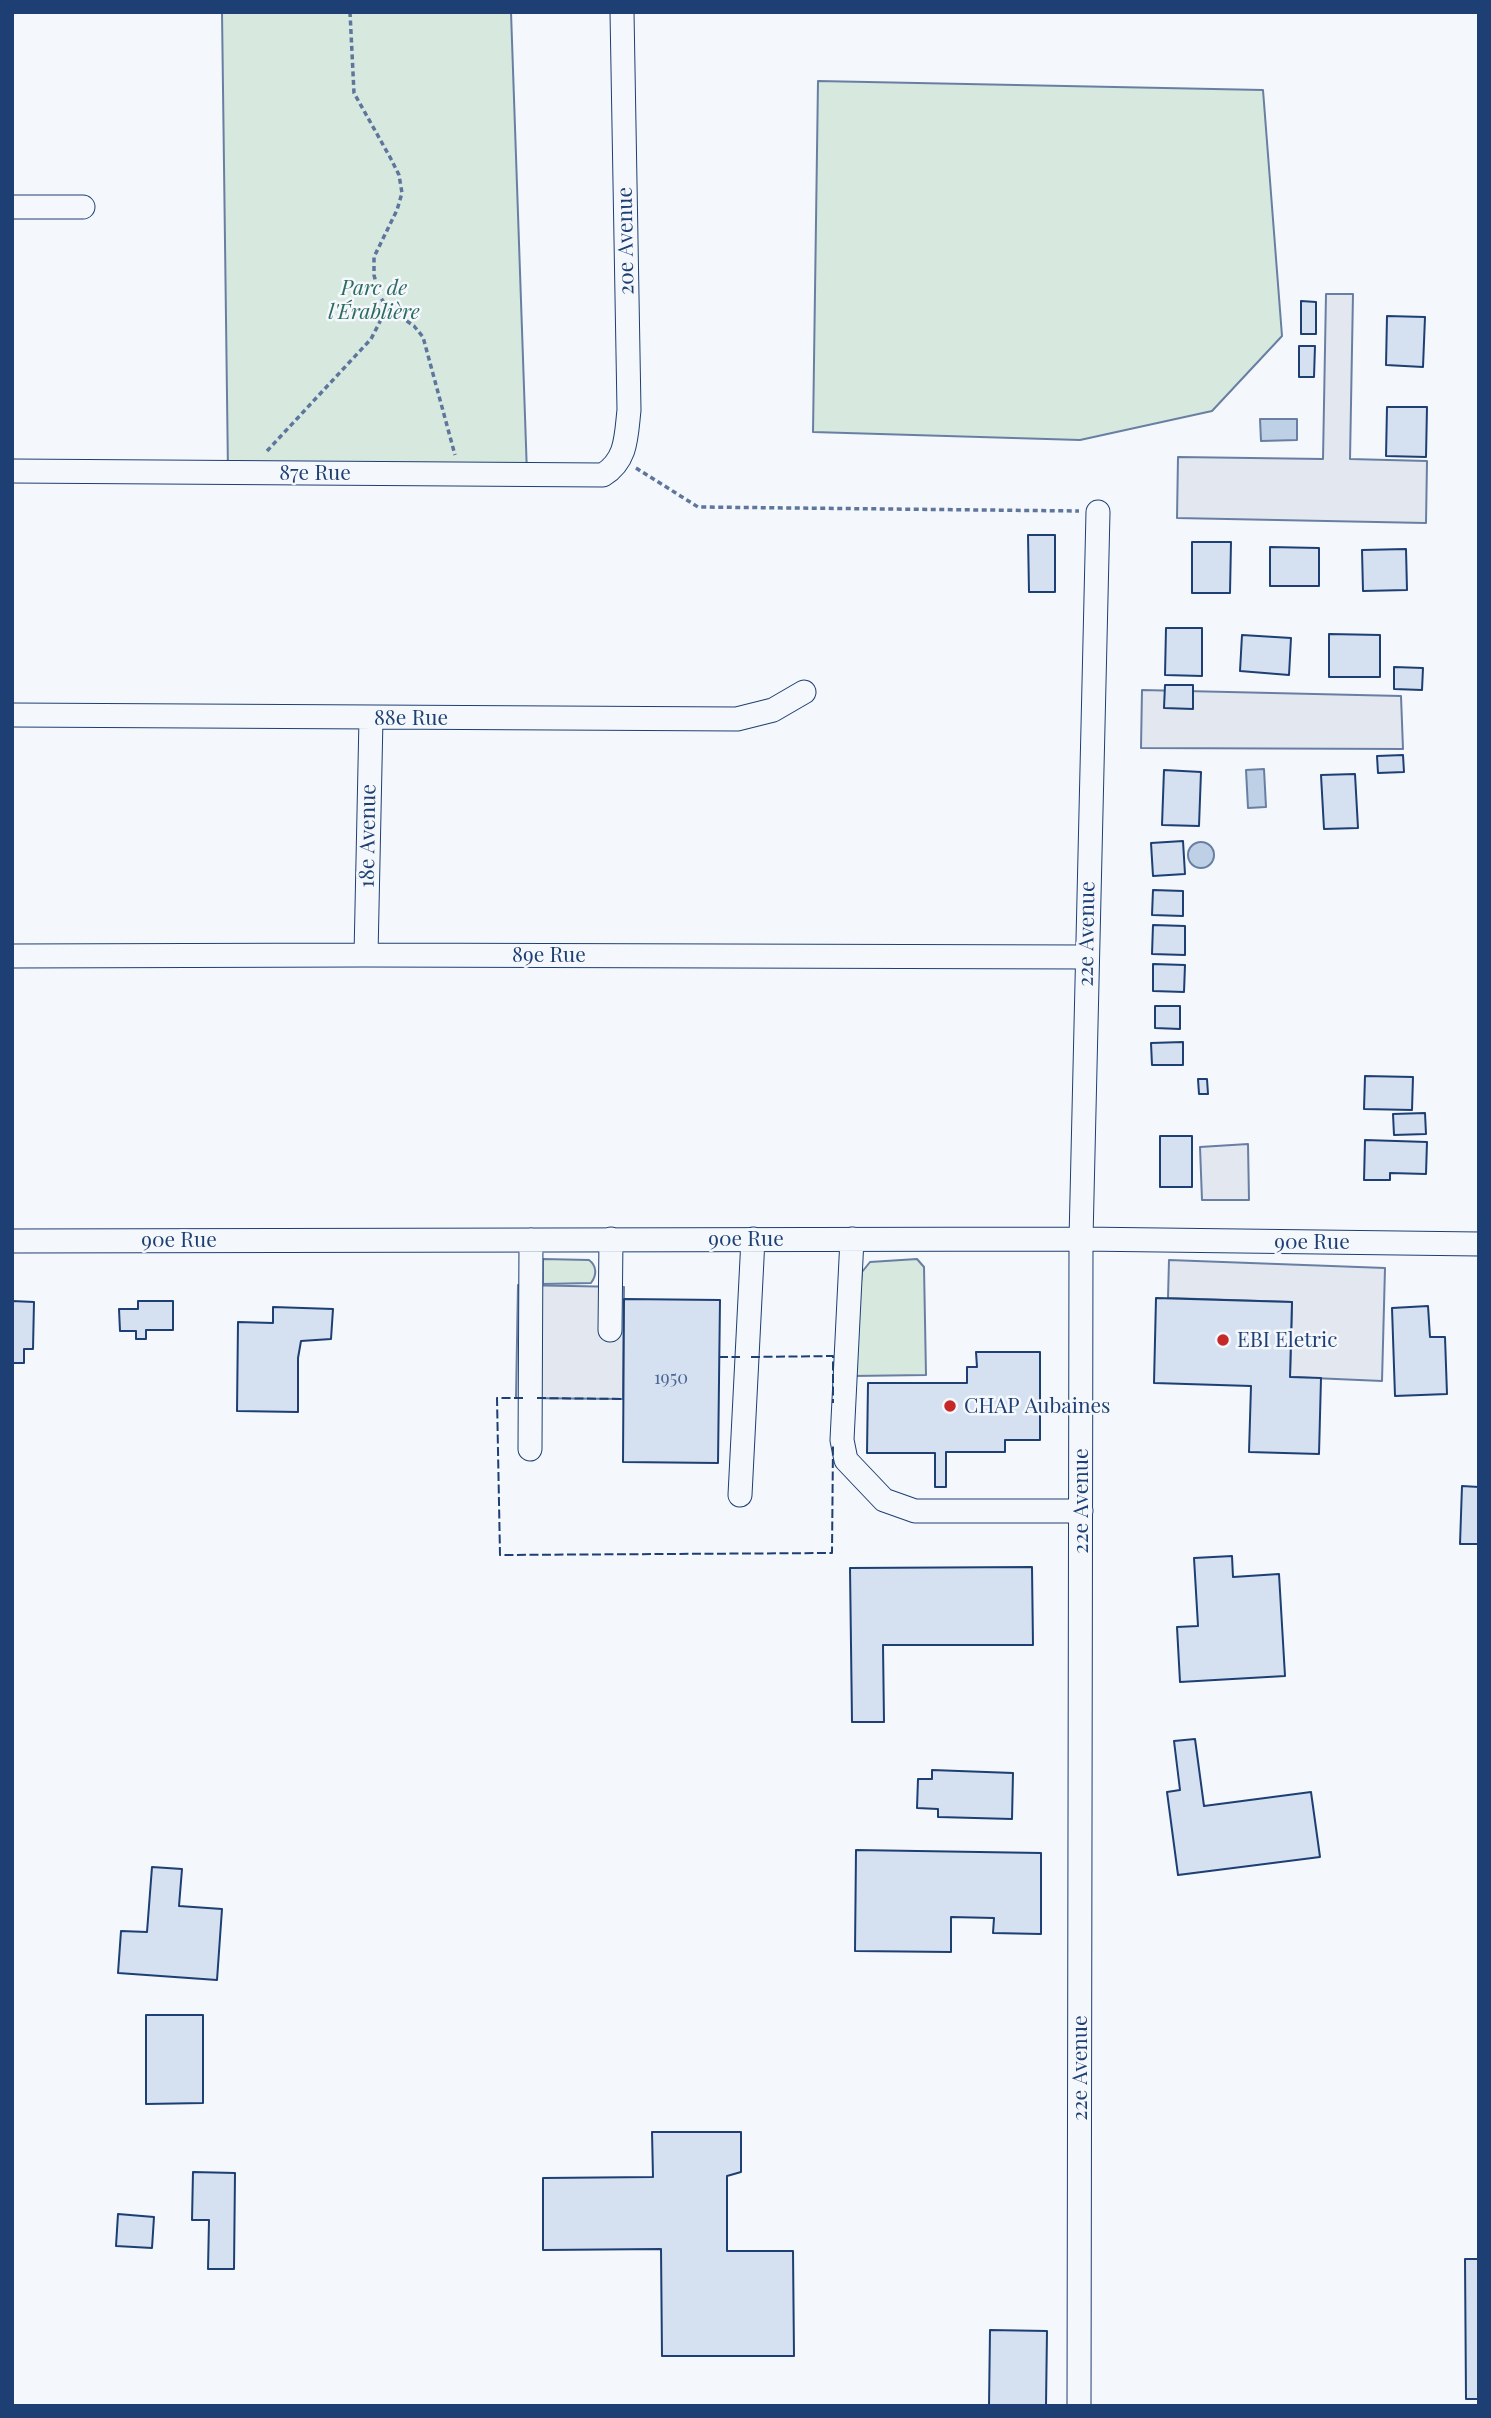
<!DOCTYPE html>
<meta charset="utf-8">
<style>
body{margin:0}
#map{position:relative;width:1491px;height:2418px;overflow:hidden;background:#f4f7fb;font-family:"Playfair Display",serif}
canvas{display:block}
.frame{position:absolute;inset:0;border:14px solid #1d3f73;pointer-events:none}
</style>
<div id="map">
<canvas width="1491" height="2418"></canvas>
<div class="frame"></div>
</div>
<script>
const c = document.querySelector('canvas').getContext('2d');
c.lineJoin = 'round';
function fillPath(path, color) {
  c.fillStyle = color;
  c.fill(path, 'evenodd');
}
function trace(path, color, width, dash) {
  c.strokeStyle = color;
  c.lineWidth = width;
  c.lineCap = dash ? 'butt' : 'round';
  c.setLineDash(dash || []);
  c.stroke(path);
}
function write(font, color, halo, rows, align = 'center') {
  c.font = font + ' "Playfair Display",serif';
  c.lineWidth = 5;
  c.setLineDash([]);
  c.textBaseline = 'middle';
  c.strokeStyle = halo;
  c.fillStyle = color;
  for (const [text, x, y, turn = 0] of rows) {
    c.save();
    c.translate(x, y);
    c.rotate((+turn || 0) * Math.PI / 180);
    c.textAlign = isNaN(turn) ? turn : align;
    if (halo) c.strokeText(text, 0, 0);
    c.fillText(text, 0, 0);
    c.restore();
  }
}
const green = new Path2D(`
 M222 12H511L527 474 228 472Z
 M818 81 1263 90 1282 336 1212 411 1080 440 813 432Z
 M543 1259 589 1260C597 1266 597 1275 591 1283L543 1284Z
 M917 1259 924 1267 926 1375 852 1376 862 1272 870 1262Z`);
fillPath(green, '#d7e8df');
trace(green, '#687fa3', 2);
const parking = new Path2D(`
 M1326 294H1353L1350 459 1427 461 1426 523 1177 518 1178 457 1323 459Z
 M1142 690 1401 696 1403 749 1141 748Z
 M1248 1144 1249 1200H1202L1200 1147Z
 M1169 1260 1385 1268 1382 1381 1290 1377 1292 1302 1168 1298Z
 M518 1285 624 1287 623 1399 516 1398Z`);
fillPath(parking, '#e3e8f0');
trace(parking, '#687fa3', 2);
const water = new Path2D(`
 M1260 419H1297V440L1261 441Z
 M1264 769 1266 807 1248 808 1246 770Z
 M1188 855a13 13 0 1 1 26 0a13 13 0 1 1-26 0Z`);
fillPath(water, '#bed0e5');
trace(water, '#687fa3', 2);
const building = new Path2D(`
 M1301 301 1316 302V334H1301Z
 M1387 316 1425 317 1423 367 1386 365Z
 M1299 346H1315L1314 377H1299Z
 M1387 407H1427L1426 457 1386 456Z
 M1028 535H1055V592H1029Z
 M1192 542H1231L1230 593H1192Z
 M1270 547 1319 548V586H1270Z
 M1406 549 1407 590 1363 591 1362 550Z
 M1166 628H1202V676L1165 675Z
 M1329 634 1380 635V677H1329Z
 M1242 635 1291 638 1289 675 1240 671Z
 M1394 667 1423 668 1422 690 1394 689Z
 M1165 685H1193V709L1164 708Z
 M1403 755 1404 772 1378 773 1377 756Z
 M1164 770 1201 772 1199 826 1162 825Z
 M1355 774 1358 828 1324 829 1321 775Z
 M1183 841 1185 874 1153 876 1151 843Z
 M1153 890 1183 891V916L1152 915Z
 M1153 925 1185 926V955L1152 954Z
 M1153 964 1185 965 1184 992 1153 991Z
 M1155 1006H1180V1029L1155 1028Z
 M1183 1042V1065H1152L1151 1043Z
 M1365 1076 1413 1077 1412 1110 1364 1109Z
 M1198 1079H1207L1208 1094H1199Z
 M1425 1113 1426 1134 1394 1135 1393 1114Z
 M1160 1136H1192V1187H1160Z
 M1365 1140 1427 1142 1426 1174 1390 1173V1180H1364Z
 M1156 1298 1292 1302 1290 1377 1321 1378 1319 1454 1249 1452 1251 1386 1154 1383Z
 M624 1299 720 1300 718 1463 623 1462Z
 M12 1301 34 1302 33 1349H24V1363H12Z
 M138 1301H173V1330H146V1339H136V1331H120L119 1309H138Z
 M1428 1306 1430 1337H1445L1447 1394 1395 1396 1392 1308Z
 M273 1307 333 1309 331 1339 301 1341 298 1358V1412L237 1411 238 1322 273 1323Z
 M976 1352H1040V1440H1005V1452H946V1487H935V1453H867L868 1383H967V1367H977Z
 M1462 1486 1479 1487V1544H1460Z
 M1232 1556 1233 1577 1279 1574 1285 1676 1180 1682 1177 1627 1198 1626 1194 1558Z
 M1032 1567 1033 1645H883L884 1722H852L850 1568Z
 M1195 1739 1204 1806 1311 1792 1320 1857 1178 1875 1167 1792 1180 1790 1174 1741Z
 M932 1770 1013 1773 1012 1819 938 1817V1809L917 1808 918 1779H932Z
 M856 1850 1041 1853V1934L993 1933 994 1918 951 1917V1952L855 1951Z
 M152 1867 182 1869 179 1906 222 1909 217 1980 118 1973 121 1931 147 1932Z
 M146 2015H203V2103L146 2104Z
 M652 2132H741V2172L727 2176V2251H793L794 2356H662L661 2249 543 2250V2178L653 2177Z
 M193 2172 235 2173 234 2269H208L209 2220H192Z
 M118 2214 154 2217 152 2248 116 2246Z
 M1465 2259H1479V2399H1466Z
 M990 2330 1047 2331 1046 2406H989Z`);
fillPath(building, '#d5e0f0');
trace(building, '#1d3f73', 2);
const minor = new Path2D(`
 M12 207H83
 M12 471 603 475C627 460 626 437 629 410L622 12
 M12 715 737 719 773 710 804 692
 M366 955 371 718
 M12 956 366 955 1086 957
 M852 1239 842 1440 846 1460 884 1500 915 1511H1081
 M12 1241 1081 1239 1479 1244
 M610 1330 611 1239
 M530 1449 531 1240
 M740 1495 753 1239
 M1079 2406 1081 1239 1098 512`);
trace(minor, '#1d3f73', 25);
trace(new Path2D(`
 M350 12 354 93 391 159 399 175 402 193 397 210 374 257V275L379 295 387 307 414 326 423 337 455 455
 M267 451 371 339 387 308
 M636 468 698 507 1079 511`), '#5e769c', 3.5, [5, 3.5]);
trace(minor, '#f4f7fb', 23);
trace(new Path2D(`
 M719 1357H740
 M751 1357 833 1356V1403
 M523 1398H497L500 1555 832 1553 833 1445
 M537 1398 623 1399`), '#1d3f73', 2, [9, 3.5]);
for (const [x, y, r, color] of [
 [1223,1340,7,"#c62828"],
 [950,1406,7,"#c62828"]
]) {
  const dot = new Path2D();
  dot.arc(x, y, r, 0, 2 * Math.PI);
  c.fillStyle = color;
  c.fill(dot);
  trace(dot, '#f4f7fb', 2.5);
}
write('18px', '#4b6792', null, [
 ["1950",671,1378]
]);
write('21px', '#1d3f73', '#f4f7fb', [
 ["20e Avenue",626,241,-91],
 ["87e Rue",315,473],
 ["88e Rue",411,718],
 ["18e Avenue",368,836,-89],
 ["22e Avenue",1087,934,-89],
 ["89e Rue",549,955],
 ["90e Rue",746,1239],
 ["90e Rue",179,1240],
 ["90e Rue",1312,1242],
 ["22e Avenue",1081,1501,-90],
 ["22e Avenue",1080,2068,-90]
]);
write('italic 21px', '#2c6c60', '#f4f7fb', [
 ["Parc de",374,288],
 ["l'Érablière",374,312]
]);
write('21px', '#1d3f73', '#f4f7fb', [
 ["EBI Eletric",1237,1340],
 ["CHAP Aubaines",964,1406]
], 'left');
</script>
